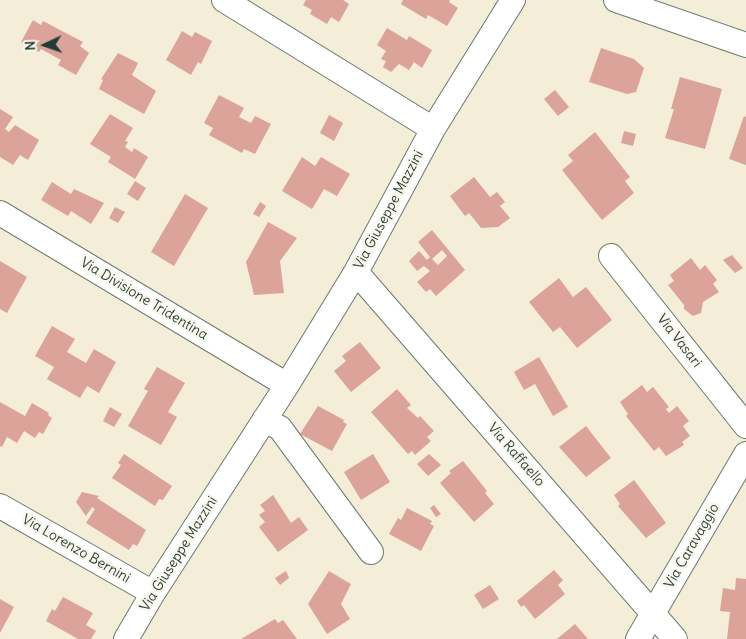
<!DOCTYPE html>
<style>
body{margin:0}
#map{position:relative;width:746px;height:639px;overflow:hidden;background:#f4edd8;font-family:Delius,sans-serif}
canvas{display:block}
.north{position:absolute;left:20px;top:20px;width:50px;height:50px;-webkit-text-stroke:4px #fbf7ec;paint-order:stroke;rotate:267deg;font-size:14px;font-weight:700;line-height:20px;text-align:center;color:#1f3d34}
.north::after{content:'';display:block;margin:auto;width:18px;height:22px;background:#1f3d34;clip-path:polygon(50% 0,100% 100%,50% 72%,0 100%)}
</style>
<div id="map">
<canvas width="746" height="639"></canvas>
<div class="north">N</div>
</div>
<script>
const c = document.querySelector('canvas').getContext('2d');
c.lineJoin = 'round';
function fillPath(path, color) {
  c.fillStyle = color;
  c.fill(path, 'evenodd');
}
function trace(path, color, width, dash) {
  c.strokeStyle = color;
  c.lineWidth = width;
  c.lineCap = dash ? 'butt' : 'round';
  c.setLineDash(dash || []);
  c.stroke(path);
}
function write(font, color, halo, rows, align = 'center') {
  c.font = font + ' Delius,sans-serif';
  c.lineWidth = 5;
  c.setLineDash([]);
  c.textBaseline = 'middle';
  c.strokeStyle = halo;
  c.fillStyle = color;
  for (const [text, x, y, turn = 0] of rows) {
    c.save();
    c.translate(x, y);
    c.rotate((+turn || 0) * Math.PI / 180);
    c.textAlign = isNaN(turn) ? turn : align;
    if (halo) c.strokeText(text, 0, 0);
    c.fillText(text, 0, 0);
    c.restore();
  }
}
fillPath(new Path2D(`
 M306 0H343L349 4 339 22 331 17 327 24 310 14 312 10 303 5Z
 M403 0H450L449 2 458 8 447 26 428 15 426 19 401 4Z
 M33 20 41 25 43 21 83 42 80 46 89 53 76 75 58 65 61 60 41 49 39 52 21 42Z
 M387 28 407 40 409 36 432 50 422 68 414 62 409 70 399 64 391 72 383 67 386 61 381 59 386 51 377 45Z
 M182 31 192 37 195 32 212 41 201 64 198 62 191 75 166 60Z
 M601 48 634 59 644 68 636 92 627 94 589 82Z
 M118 53 138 63 132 75 156 91 144 114 99 89 103 80 101 79Z
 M680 77 722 89 705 149 665 138 674 109H671Z
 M555 90 569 107 558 116 544 99Z
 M219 95 244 108 239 117 251 123 255 116 271 124 255 154 244 149 242 153 209 135 213 128 204 123Z
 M0 109 13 117 5 129 9 132 15 125 39 140 28 160 20 155 13 165 0 157Z
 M110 114 133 128 125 141 128 142 125 147 132 152 134 148 148 157 135 179 108 162 111 157 90 144Z
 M329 115 343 123 334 141 320 133Z
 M744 116 746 117V165L729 159Z
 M624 131 636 134 633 146 621 143Z
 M595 132 630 177 625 181 634 193 602 220 562 170 573 161 568 155Z
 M302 157 315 166 321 157 350 174 337 196 324 189 312 209 282 191Z
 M474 177 490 197 497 192 505 202 500 206 510 218 498 227 481 228 469 213 465 216 450 196Z
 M135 181 146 188 138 201 127 194Z
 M52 182 71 194 74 189 104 203 91 224 71 211 68 216 41 200Z
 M185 194 208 208 174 266 151 252Z
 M260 202 266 206 259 217 253 214Z
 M115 207 125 212 118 223 109 218Z
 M268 222 297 238 280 261 284 293 254 295 246 262Z
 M432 230 465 270 436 296 430 289 426 292 417 282 430 271 424 266 417 271 409 261 419 251 427 260 430 257 418 242ZM442 250 447 256 438 265 432 259Z
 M732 255 743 268 735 273 723 260Z
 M691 258 700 270 705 265 717 280 713 284 719 292 703 302 701 313 693 316 684 309V305L668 285 674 281 670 275Z
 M0 261 27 277 7 313 0 309Z
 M559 278 573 297 586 287 612 320 577 348 560 327 553 332 529 302Z
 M52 326 75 339 67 352 86 363 94 349 116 362 99 393 87 386 80 398 47 379 54 367 35 356Z
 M360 342 381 368 351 392 334 371 346 361 342 356Z
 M539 357 568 407 553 416 535 384 524 390 514 372Z
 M157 367 185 383 168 412 177 417 161 445 128 426 148 391 144 389Z
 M642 385 647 392 653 387 669 407 666 409 669 413 677 406 689 421 683 426 690 436 682 442 684 445 666 456 659 447 654 451 626 416 628 414 620 402Z
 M397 389 411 405 407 408 418 418 420 416 434 431 427 437 431 441 415 455 412 451 408 454 371 412Z
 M0 402 25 416 32 403 49 413 48 415 52 418 43 434 39 432 35 438 24 431 17 443 7 437 2 447 0 446Z
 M318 406 344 420 343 422 347 424 332 451 300 434Z
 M110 407 122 414 114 427 103 421Z
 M586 426 611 458 586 477 559 447Z
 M124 454 172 486 163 500 159 499 155 506 112 478 121 465 118 463Z
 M373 454 390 482 361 500 344 472Z
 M429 454 441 465 428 476 417 464Z
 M463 461 487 491 485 493 494 504 474 522 440 483 451 473 449 471Z
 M634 480 666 523 646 538 618 506 620 504 614 495Z
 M82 492 99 496 97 498 146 530 137 546 133 544 129 550 86 523 95 509 92 507 86 516 76 502Z
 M273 495 291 523 299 517 308 530 278 552 259 527 265 522 259 515 265 511 260 505Z
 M434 505 441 514 436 517 430 508Z
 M407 508 432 521 430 524 434 526 421 551 389 534 398 518 401 520Z
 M554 570 563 580 558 585 565 594 535 619 524 605 521 607 517 601Z
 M286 571 289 578 280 585 275 578Z
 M329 571 351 584 341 604 350 619 327 634 308 604Z
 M736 578 746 579V639H727L730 612 720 611 723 588 735 590Z
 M490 585 499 599 483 609 474 595Z
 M63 597 93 613 86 625 96 631 91 639H78L46 621 52 609 55 611Z
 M0 599 14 607 0 633Z
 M275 619 278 623 283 620 297 639H241Z
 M575 624 588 639H557Z`), '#dba39a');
const minor = new Path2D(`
 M224 0 433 129
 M616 0 746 45
 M0 213 287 385
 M611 256 746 426
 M356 272 675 639
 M264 420 280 428 371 552
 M0 506 153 593
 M126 639 153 593 287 385 356 272 433 129 513 0
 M638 639 746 454`);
trace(minor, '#6a7b6d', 26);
trace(minor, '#fff', 24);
write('14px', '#1f3d34', '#fbf7ec', [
 ["Via Giuseppe Mazzini",389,210,-62],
 ["Via Divisione Tridentina",144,299,31],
 ["Via Vasari",679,341,52],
 ["Via Raffaello",516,455,49],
 ["Via Caravaggio",692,546,-60],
 ["Via Lorenzo Bernini",76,549,30],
 ["Via Giuseppe Mazzini",179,554,-58]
]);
</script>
